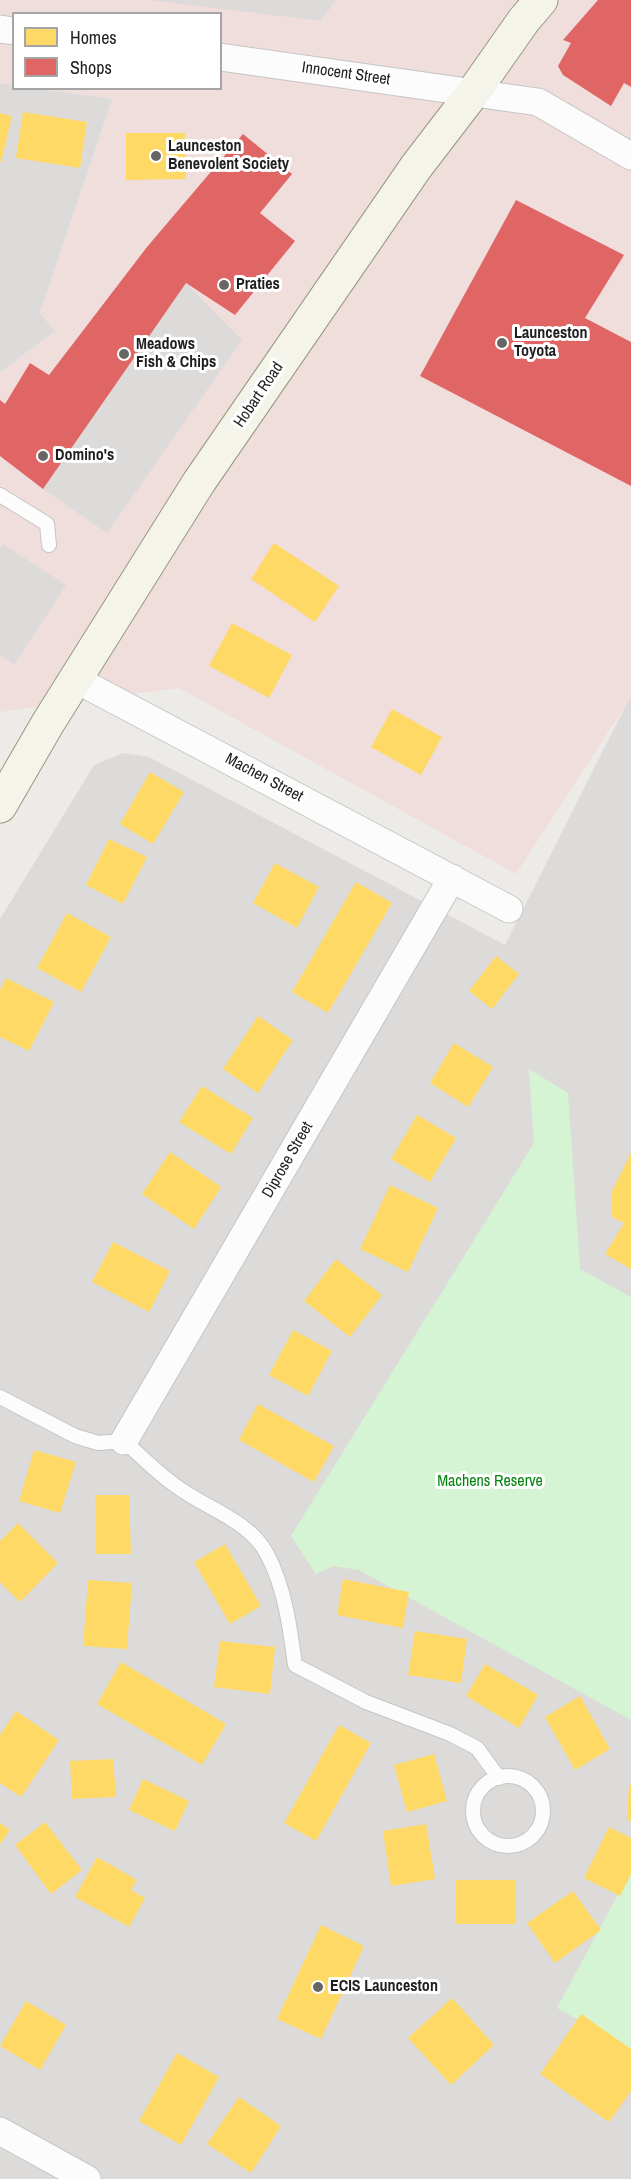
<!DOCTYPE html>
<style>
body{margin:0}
#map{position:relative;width:631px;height:2179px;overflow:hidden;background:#edebe8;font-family:"Archivo Narrow",sans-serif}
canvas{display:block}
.legend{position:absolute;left:12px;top:12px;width:210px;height:78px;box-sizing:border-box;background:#fff;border:2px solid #a5a5a5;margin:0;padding:8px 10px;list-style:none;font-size:18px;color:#1f1f1f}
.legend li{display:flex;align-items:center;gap:12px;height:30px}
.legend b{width:30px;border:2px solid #a5a5a5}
</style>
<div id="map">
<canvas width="631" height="2179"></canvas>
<ul class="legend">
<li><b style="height:16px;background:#ffd966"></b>Homes</li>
<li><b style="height:16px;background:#e06666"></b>Shops</li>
</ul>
</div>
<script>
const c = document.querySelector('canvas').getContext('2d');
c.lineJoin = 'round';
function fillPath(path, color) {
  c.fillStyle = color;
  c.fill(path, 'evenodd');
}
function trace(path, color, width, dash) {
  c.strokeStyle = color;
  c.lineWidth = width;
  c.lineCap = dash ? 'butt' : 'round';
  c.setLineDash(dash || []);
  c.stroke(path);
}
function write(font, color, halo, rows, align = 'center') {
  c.font = font + ' "Archivo Narrow",sans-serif';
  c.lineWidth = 6;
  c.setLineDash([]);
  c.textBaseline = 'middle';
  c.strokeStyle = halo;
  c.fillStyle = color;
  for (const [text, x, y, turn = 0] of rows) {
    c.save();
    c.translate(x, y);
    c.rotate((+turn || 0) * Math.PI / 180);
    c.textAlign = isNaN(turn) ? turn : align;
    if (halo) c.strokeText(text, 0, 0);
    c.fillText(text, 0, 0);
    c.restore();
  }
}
fillPath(new Path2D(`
 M0 83 13 85 14 88 40 89 113 98 40 313 55 331 0 373Z
 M629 699 631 700V2179H0V919L94 765 123 753 149 757 505 945Z`), '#dddbd9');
fillPath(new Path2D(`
 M0 0H631V700H629L516 874 179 688 0 712V373L55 331 40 313 113 99 40 89 220 88V14H14L13 85 0 83Z`), '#f0dedd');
fillPath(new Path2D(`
 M529 1069 568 1093 580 1269 631 1297V1720L359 1570 333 1566 316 1574 291 1536 534 1143Z
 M631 1870V2049L557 2008Z`), '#d5f4d4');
fillPath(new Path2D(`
 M149 0H336L321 21Z
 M186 283 242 340 107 533 43 489Z
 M3 544 66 585 14 665 0 655V549Z
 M542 915 591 943 563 992 593 1012 564 1064 501 1027 531 969 516 959Z`), '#dcdbd9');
fillPath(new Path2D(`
 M23 112 87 122 80 168 16 158Z
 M0 113 12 116 1 162H0Z
 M126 133H185L186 179 126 180Z
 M274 543 339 586 315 622 251 579Z
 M232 623 292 655 269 698 209 666Z
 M392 709 442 737 421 775 371 747Z
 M150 772 184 792 153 844 120 824Z
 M109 839 147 857 123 904 86 885Z
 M275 863 319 887 297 928 253 903Z
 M356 882 392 903 328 1013 292 992Z
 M67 913 111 937 81 992 37 968Z
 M496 956 519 974 492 1009 469 991Z
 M6 978 54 1002 29 1051 0 1037V990Z
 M258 1016 293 1040 258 1093 223 1069Z
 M454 1043 493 1067 468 1107 430 1083Z
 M202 1086 253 1118 231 1154 179 1122Z
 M417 1115 456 1138 430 1182 391 1159Z
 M170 1152 221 1187 194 1229 142 1194Z
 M631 1153V1269L605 1254 624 1223 612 1217V1191Z
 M390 1185 438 1208 408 1272 360 1249Z
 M113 1242 170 1271 149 1312 92 1282Z
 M336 1259 382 1295 350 1337 304 1301Z
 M293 1330 332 1351 308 1396 269 1375Z
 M258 1404 334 1446 314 1482 239 1440Z
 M34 1450 76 1462 60 1513 19 1501Z
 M95 1495H129L131 1554H96Z
 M18 1523 58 1563 20 1602 0 1582V1541Z
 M225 1544 261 1606 230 1624 194 1562Z
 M343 1579 409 1592 403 1628 337 1615Z
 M88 1580 132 1583 127 1649 83 1646Z
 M415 1631 467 1639 461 1683 408 1675Z
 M220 1641 275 1647 270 1694 214 1687Z
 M121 1662 226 1724 202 1765 97 1704Z
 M485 1664 538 1695 519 1728 466 1696Z
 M580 1696 610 1749 575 1770 545 1717Z
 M16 1711 59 1740 21 1797 0 1783V1735Z
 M339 1725 371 1743 316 1841 284 1823Z
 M434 1754 447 1801 407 1812 394 1765Z
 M113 1759 116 1797 72 1799 70 1761Z
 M143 1779 189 1801 175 1831 129 1810Z
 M629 1785H631V1821L627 1820Z
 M45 1822 82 1870 51 1894 15 1845Z
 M0 1823 10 1830 0 1844Z
 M426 1824 435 1879 391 1886 383 1831Z
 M609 1827 631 1838V1874L620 1896 584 1878Z
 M97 1857 137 1880 131 1890 145 1898 129 1927 75 1897Z
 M456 1880H516V1924H456Z
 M573 1891 601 1930 555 1963 527 1923Z
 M321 1925 364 1946 321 2039 277 2019Z
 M452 1998 494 2045 451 2085 408 2038Z
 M26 2001 66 2025 40 2070 0 2046Z
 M581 2014 631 2049V2091L609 2122 540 2074Z
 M177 2053 219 2077 181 2145 139 2121Z
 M239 2097 281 2126 251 2173 207 2144Z`), '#ffd966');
fillPath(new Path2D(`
 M598 0H631V87L624 83 611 106 563 75 558 66 571 43 563 40Z
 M243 134 292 174 260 213 295 241 235 315 186 283 43 489 0 456V400L5 404 30 363 49 375 147 247Z
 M516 200 624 255 585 318 631 342V486L420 376Z`), '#e06666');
const service = new Path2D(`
 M0 495 47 524 49 545
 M0 1397 75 1436 98 1443 124 1441C141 1456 157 1473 176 1486 205 1508 249 1520 267 1554 285 1588 290 1628 295 1665L366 1702 450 1734 477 1748 499 1778
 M473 1811a35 35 0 1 1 70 0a35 35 0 1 1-70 0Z`);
const minor = new Path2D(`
 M0 29 14 31
 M220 57 538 102 631 156
 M75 679 509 909
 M124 1441 452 878
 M0 2131 87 2179`);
const secondary = new Path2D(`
 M0 806 48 723 199 482 416 167 472 94 524 20 541 0`);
trace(service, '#c6c5c4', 16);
trace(minor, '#c6c5c4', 29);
trace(secondary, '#97987f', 35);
trace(service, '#fcfcfc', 14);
trace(minor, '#fcfcfc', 27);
trace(secondary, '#f4f4eb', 33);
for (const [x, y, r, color] of [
 [156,156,6,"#676665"],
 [224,285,6,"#676665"],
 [502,343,6,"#676665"],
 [124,354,6,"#676665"],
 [43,456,6,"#676665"],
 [318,1987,6,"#676665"]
]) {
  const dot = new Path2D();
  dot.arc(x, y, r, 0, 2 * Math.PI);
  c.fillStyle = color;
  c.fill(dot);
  trace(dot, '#fff', 2);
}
write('16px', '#1f1f1f', '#fff', [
 ["Innocent Street",346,74,8],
 ["Hobart Road",259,395,-56],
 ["Machen Street",264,778,28],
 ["Diprose Street",288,1160,-60]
]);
write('bold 16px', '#1f1f1f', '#fff', [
 ["Launceston",168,147],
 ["Benevolent Society",168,165],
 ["Praties",236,285],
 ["Launceston",514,334],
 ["Toyota",514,352],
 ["Meadows",136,345],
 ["Fish & Chips",136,363],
 ["Domino's",55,456],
 ["ECIS Launceston",330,1987]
], 'left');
write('16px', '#07840d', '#fff', [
 ["Machens Reserve",490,1482]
]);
</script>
